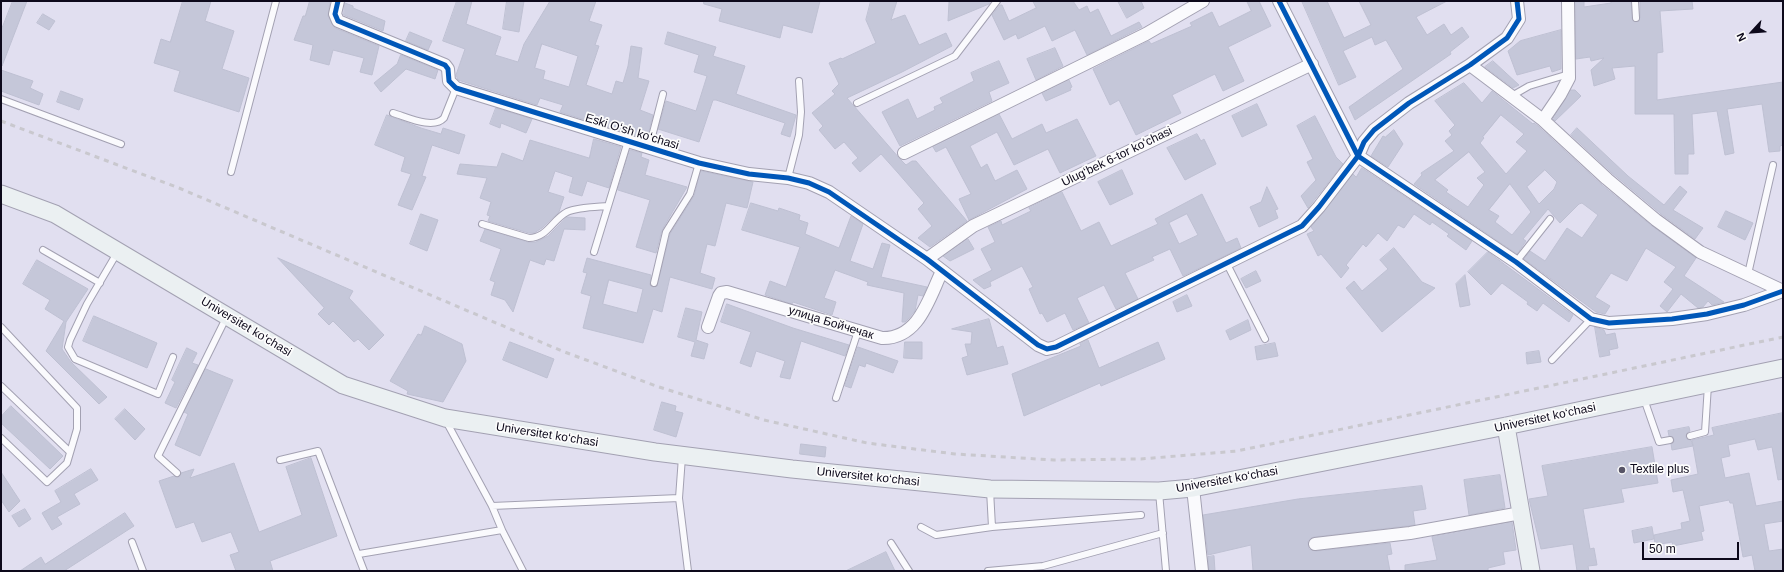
<!DOCTYPE html>
<meta charset="utf-8">
<style>
body{margin:0}
#map{position:relative;width:1784px;height:572px;overflow:hidden;background:#e1dff0;font-family:Helvetica,sans-serif}
canvas{display:block}
.frame{position:absolute;inset:0;border:2px solid #0d091b;pointer-events:none}
.north{position:absolute;left:1732px;top:12px;width:40px;height:40px;-webkit-text-stroke:3px #fcfcfc;paint-order:stroke;rotate:244deg;font-size:11px;font-weight:700;line-height:16px;text-align:center;color:#0d091b}
.north::after{content:'';display:block;margin:auto;width:14px;height:18px;background:#0d091b;clip-path:polygon(50% 0,100% 100%,50% 72%,0 100%)}
.scale{position:absolute;left:1642px;top:542px;width:97px;height:18px;box-sizing:border-box;border:2px solid #0d091b;border-top:0;padding-left:5px;font-size:12px;line-height:14px;white-space:nowrap;color:#0d091b;-webkit-text-stroke:3px #fcfcfc;paint-order:stroke}
</style>
<div id="map">
<canvas width="1784" height="572"></canvas>
<div class="frame"></div>
<div class="north">N</div>
<div class="scale">50 m</div>
</div>
<script>
const c = document.querySelector('canvas').getContext('2d');
c.lineJoin = 'round';
function fillPath(path, color) {
  c.fillStyle = color;
  c.fill(path, 'evenodd');
}
function trace(path, color, width, dash) {
  c.strokeStyle = color;
  c.lineWidth = width;
  c.lineCap = dash ? 'butt' : 'round';
  c.setLineDash(dash || []);
  c.stroke(path);
}
function write(font, color, halo, rows, align = 'center') {
  c.font = font + ' Helvetica,sans-serif';
  c.lineWidth = 3.5;
  c.setLineDash([]);
  c.textBaseline = 'middle';
  c.strokeStyle = halo;
  c.fillStyle = color;
  for (const [text, x, y, turn = 0] of rows) {
    c.save();
    c.translate(x, y);
    c.rotate((+turn || 0) * Math.PI / 180);
    c.textAlign = isNaN(turn) ? turn : align;
    if (halo) c.strokeText(text, 0, 0);
    c.fillText(text, 0, 0);
    c.restore();
  }
}
const building = new Path2D(`
 M13 1H27L2 66 1 31Z
 M183 1H211L205 21 234 31 222 69 249 78 239 112 174 91 180 71 154 63 161 39 170 42Z
 M310 1H330L328 16 335 28 379 46 372 75 360 72 364 58 333 50 329 65 310 60 313 45 294 40 303 16H305Z
 M457 1H472L466 24 501 37 495 55 518 62 524 44 550 1H596L589 21 602 25 595 45 599 46 586 85 612 94 616 81 623 83 628 66 631 46 642 48 638 78 649 81 640 110 653 115 647 139 560 112 563 105 540 98 537 105 458 80 456 75 465 49 443 41ZM542 44 578 56 569 87 543 79 545 71 535 68Z
 M507 1H524L519 32 503 29Z
 M704 1H820L812 33 783 25 780 38 719 21 722 9 704 4Z
 M871 1H897L891 20 905 15 919 45 946 33 952 46 902 72 847 98 900 159 906 165 912 161H916L967 221 930 247 918 238 932 226 918 209 924 203 898 173 881 154 860 172 852 163 858 158 844 142 835 149 819 130 823 126 812 113 835 94 832 91 839 84 829 63 841 58 842 59 876 43 866 20Z
 M957 1H991L989 4 948 21 949 2Z
 M1033 1H1073L1079 10 1087 6 1090 13 1098 9 1111 36 1139 22 1142 27 1087 55 1075 30 1052 41 1045 26 1018 39 1016 34 1004 40 992 15 1000 5H1002L1009 21 1036 8Z
 M1118 1H1141L1144 8 1127 18Z
 M1247 1H1259L1271 26 1228 47 1244 81 1223 91 1215 74 1172 95 1181 113 1136 135 1119 100 1110 105 1093 69 1149 41 1151 44 1192 26 1190 23 1212 12 1219 27 1251 11Z
 M1302 1H1327L1344 38 1371 25 1359 1H1447L1416 17 1427 35 1444 24 1451 35 1462 27 1469 37 1450 52 1451 54 1355 120 1349 107 1403 69 1386 40 1375 45 1372 37 1343 51 1356 77 1339 85Z
 M1576 1H1584V7L1611 3V1H1631L1632 19 1636 22 1640 18V1H1692L1693 9 1660 11 1663 52 1657 53V100L1783 82V145L1780 146V151L1769 152 1762 104 1727 109 1734 153 1725 155 1717 111 1692 114 1694 154H1688V174H1675L1674 114H1635V66L1612 68 1615 79 1594 86 1591 70 1604 58 1591 61 1590 57 1576 59Z
 M345 3 353 6V8L385 21 383 31 344 15Z
 M43 14 55 21 49 30 37 23Z
 M1561 30V69L1552 72 1550 66 1517 75 1508 51 1520 41Z
 M410 32 432 41 428 50 406 41Z
 M668 32 716 47 713 56 745 66 736 94 796 115 790 137 781 134 785 123 716 100H713L699 142 658 129 666 101 696 111 707 76 694 72 699 55 665 44Z
 M1055 48 1063 66 1036 80 1027 59Z
 M401 55 438 70 435 79 406 69 381 92 374 83 397 64Z
 M999 61 1009 83 989 92 992 101 900 146 882 112 908 99 917 119 935 110 934 107 943 103 940 98 974 81 971 73Z
 M1493 61 1519 85 1513 88 1485 67Z
 M1 70 33 81 30 88 43 94 39 105 1 91Z
 M1069 80 1072 87 1070 88 1071 90 1046 101 1042 93Z
 M1464 83 1482 103 1492 91 1533 124 1534 123 1538 126 1602 185 1652 226 1696 258 1684 276 1724 302 1712 305 1708 301 1703 307 1698 308 1681 294 1667 312 1660 306 1673 289 1664 282 1676 267 1646 248 1627 281 1611 273 1595 297 1610 306 1605 314 1596 312 1524 259 1530 251 1545 261 1567 228 1582 238 1598 215 1582 203 1579 204 1560 223 1548 209 1523 239 1526 241 1517 254 1414 184 1422 175 1421 173 1454 151 1445 141 1452 135 1449 131 1455 125 1435 101ZM1501 115 1524 134 1516 142 1527 151 1506 174 1480 143 1484 138 1483 137ZM1469 152 1485 172 1477 178 1484 185 1468 207 1446 192 1448 190 1435 180ZM1545 170 1557 182 1554 189 1539 204 1527 187ZM1510 184 1531 212 1512 235 1495 222 1499 216 1489 210Z
 M1571 90H1575L1581 96 1555 121 1553 119Z
 M61 91 83 99 79 110 57 102Z
 M1257 104 1267 125 1242 137 1232 116Z
 M496 108 532 119 526 133 501 123 500 128 490 124Z
 M999 114 1012 139 1042 124 1046 133 1077 119 1096 156 1060 173 1048 149 1014 165 997 132 970 146 981 168 987 164 995 181 1017 170 1027 189 969 220 959 199 971 194 946 147 936 152 933 147Z
 M387 115 421 128 441 134 443 128 465 135 459 154 432 145 422 176 426 177 412 210 398 205 411 174 401 171 405 157 375 145Z
 M1315 116 1336 157 1343 164 1308 208 1301 196 1316 180 1307 162 1313 159 1297 126Z
 M1577 128 1628 176 1664 205 1680 186 1687 192 1673 210 1703 228 1695 239 1661 214 1612 173 1571 135Z
 M1394 130 1403 144 1388 167 1371 156 1383 136 1385 137Z
 M1197 134 1201 141 1204 139 1216 164 1185 180 1167 148Z
 M594 139 621 147 609 188 587 181 582 196 569 192 573 177 555 171 548 192 564 197 559 212 542 228 534 233H529L488 221 490 216 487 215 491 202 480 198 487 178 457 174 460 164 497 167 502 153 523 161 530 140 589 158Z
 M630 150 642 153 641 157 649 160 645 175 687 187 662 230 656 253 636 247 650 200 618 190Z
 M1362 168 1472 241 1466 250 1447 236 1449 234 1432 222 1430 225 1414 214 1404 228 1398 225 1387 241 1378 233 1366 247 1363 244 1346 265 1349 268 1341 278 1321 254 1318 256 1307 234 1314 231 1311 227 1353 174 1356 177Z
 M1122 170 1133 194 1110 205 1098 182Z
 M701 171 753 182 747 208 726 203 715 246 707 244 700 273 715 278 712 289 670 277 662 312 653 309 643 343 583 328 591 296 581 293 587 273 583 272 587 258 651 275 650 285 653 287 657 286 670 234 694 196ZM609 280 643 289 637 313 603 304Z
 M1267 187 1278 209 1275 210 1278 218 1259 227 1250 207 1261 202Z
 M1062 192 1081 231 1099 222 1111 246 1158 224 1155 219 1202 194 1226 243 1237 238 1241 248 1183 276 1170 249 1152 257 1154 260 1125 273 1138 299 1116 309 1104 285 1077 298 1089 323 1073 330 1065 313 1047 322 1042 313 1040 314 1029 289 1033 287 1022 266 990 282 991 286 984 289 973 280 992 270 981 249 995 242 988 227 1001 221 1002 225 1031 211 1029 208ZM1187 214 1198 235 1179 244 1169 223Z
 M751 203 778 211 779 208 800 215 799 220 808 223 805 234 839 248 851 216 863 224 850 261 873 269 882 243 890 245 881 277 927 287 923 296 918 295 915 311 908 319 905 322H902L904 293 867 285 868 282 835 270 824 298 836 302 832 315 793 302 792 304 765 295 770 281 786 287 800 247 742 230Z
 M1726 211 1753 223 1745 240 1718 227Z
 M421 214 438 220 427 251 410 244Z
 M567 217 585 218V230L564 229 554 261 546 259 544 265 530 260 513 312 505 300 491 295 495 282 490 280 501 249 480 241 485 229 528 242H536L548 236Z
 M968 239 974 249 950 261 943 256Z
 M1394 248 1422 282 1435 288 1382 332 1346 288 1354 281 1362 291 1388 269 1380 260Z
 M1488 252 1573 315 1569 322 1543 303 1537 311 1527 304 1528 302 1502 283 1491 295 1468 272Z
 M278 258 353 291 349 298 384 335 369 350 358 339 354 342 333 321 329 325 318 314 324 308Z
 M37 260 88 289 66 322 62 349 71 362 107 397 99 404 46 351 64 321 45 309 50 300 23 284Z
 M1256 271 1261 281 1246 288 1241 279Z
 M1465 275 1470 305 1460 307 1456 284Z
 M1187 295 1192 306 1177 312 1173 302Z
 M727 304 793 328 849 345 845 356 801 341 790 379 780 377 785 361 756 351 751 367 740 363 751 332 721 322Z
 M686 308 702 312 696 340 708 344 704 359 691 356 695 342 678 337Z
 M94 316 157 343 147 368 83 341Z
 M989 319 997 348 1003 346 1008 364 967 375 962 358 968 356 965 344H971L972 332 952 329Z
 M1248 320 1251 330 1230 340 1226 331Z
 M425 326 462 344 466 361 443 402 407 394 408 391 390 381 418 334 421 335Z
 M1595 327 1604 330 1606 335 1615 333 1618 348 1609 350 1610 355 1600 357Z
 M1088 340 1099 368 1158 342 1165 359 1101 386 1100 383 1024 416 1012 374 1081 346 1080 344Z
 M510 342 554 359 547 378 503 360Z
 M905 342H922V359L904 358Z
 M1275 343 1278 356 1257 360 1255 347Z
 M858 347 898 361 893 373 866 363 865 367 859 365 851 388 845 386Z
 M187 348 197 353 192 363 198 365 176 408 165 403 175 382 172 380Z
 M1539 351 1541 362 1527 364 1526 353Z
 M206 369 233 380 200 456 175 445 188 414 184 412Z
 M662 402 676 406 675 411 683 413 676 437 654 430Z
 M11 406 63 456 50 469 1 423V417Z
 M125 409 145 429 135 440 115 419Z
 M1783 413V479L1778 480 1772 447 1758 450 1755 439 1728 445 1730 456 1721 458 1725 478 1749 473 1756 506 1783 501V521L1764 524 1769 551 1783 549V571H1755L1752 555 1743 557 1733 503H1730L1729 500 1699 506 1704 531 1701 532 1703 540 1673 546 1672 542 1655 545 1654 535 1682 529 1681 523 1690 521 1683 490 1673 492 1671 480 1698 474 1692 440 1714 435 1712 428Z
 M1689 427 1690 431 1687 433 1686 437 1687 439 1691 440 1693 446 1672 450 1671 444 1674 442V439L1669 436 1668 431Z
 M801 444 826 447 825 457 800 454Z
 M1652 447 1658 483 1621 489 1624 502 1583 509 1590 549 1594 548 1597 565 1588 566 1589 571H1577L1573 544 1541 549 1529 499 1548 496 1542 466Z
 M311 458 337 536 270 561 273 571H236L230 555 239 552 231 532 202 542 194 522 176 528 159 481 174 476 179 477 181 473 194 469 190 478 234 463 259 532 302 515 286 467Z
 M91 469 98 480 74 494 80 504 57 517 62 524 52 530 42 513 61 502 55 491Z
 M1 472 20 501 9 512 1 500Z
 M1500 475 1505 508 1469 515 1464 480Z
 M1422 486 1426 509 1413 511 1415 525 1314 537 1308 541 1309 549 1316 551 1390 543 1392 554 1387 555 1390 571H1253L1251 545 1208 555 1203 515 1298 499Z
 M25 509 31 519 19 527 12 516Z
 M125 513 134 526 64 571H20L41 557 45 564Z
 M1512 522 1516 550 1503 552 1505 564 1488 568V571H1405V565L1437 560 1432 537Z
 M1652 527 1654 539 1634 543 1632 531Z
 M886 552 895 571H846Z
 M1214 556 1215 571H1209L1208 557Z`);
fillPath(building, '#c5c7d9');
trace(building, '#bec0d2', 1);
const lane = new Path2D(`
 M1635 1 1636 18
 M1510 97 1529 86 1569 74
 M1 99 121 144
 M857 103 955 56 997 1
 M393 113C407 117 433 130 444 118L456 88
 M649 148 663 94
 M231 172 276 1
 M788 178 799 135 801 112 799 81
 M482 224 529 238C547 238 552 220 567 212 578 207 595 207 608 206
 M43 250 100 283
 M594 252 628 141
 M117 253 87 304 70 340 68 347 75 359 158 394 173 357
 M1516 262 1550 219
 M1227 264 1265 339
 M1748 274 1773 165
 M654 283 666 232 690 194 699 163
 M1 327 77 408V429L67 463 47 482 1 438
 M1552 360 1591 319
 M1 386 70 452
 M836 398 858 331
 M1644 399 1659 442 1670 440
 M446 421 492 506 502 530
 M1690 436 1705 432 1708 385
 M682 457 679 498 688 571
 M280 460 318 451 364 571
 M177 473 158 456 226 318
 M990 490 992 527
 M1159 492 1166 571
 M492 506 679 498
 M921 527 936 535 992 527 1141 515
 M132 542 143 571
 M891 543 909 571
 M359 554 502 530 523 571
 M988 571 1043 566 1163 533`);
const street = new Path2D(`
 M338 1 335 14 338 21 445 65 448 69 449 81 456 88 699 163 749 174 788 178 809 183 829 192 927 259 1038 345 1047 349 1056 347 1302 226 1319 207 1358 156 1364 142 1374 130 1409 103 1470 65 1507 38 1519 19 1517 1
 M1279 1 1358 156 1516 262 1591 319 1609 323 1672 319 1707 314 1744 305 1783 291
 M1470 65 1543 120 1607 179 1656 220 1700 252 1783 291
 M1543 120 1560 95 1569 78 1568 1
 M904 153 1146 34 1203 1
 M927 259 973 226 1312 64
 M708 327 719 296 721 293 727 292 882 338C919 339 929 298 942 271
 M1193 488 1202 571
 M1315 544 1410 533 1521 513`);
const secondary = new Path2D(`
 M1 194 55 214 343 385 445 418 655 452 792 469 990 489 1159 491 1193 488 1506 426 1783 368
 M1506 426 1531 571`);
trace(lane, '#a3a1b2', 8);
trace(street, '#a3a1b2', 14);
trace(secondary, '#a3a1b2', 19);
trace(lane, '#fafafd', 6);
trace(street, '#fafafd', 12);
trace(secondary, '#ebf0f2', 17);
trace(new Path2D(`
 M1 121 179 188 562 351 656 386 764 420 867 443 955 454 1054 460 1141 459 1237 451 1783 337`), '#c9c8ce', 3, [5, 5]);
trace(new Path2D(`
 M338 1 335 14 338 21 445 65 448 69 449 81 456 88 699 163 749 174 788 178 809 183 829 192 927 259 1038 345 1047 349 1056 347 1302 226 1319 207 1358 156 1364 142 1374 130 1409 103 1470 65 1507 38 1519 19 1517 1
 M1279 1 1358 156 1516 262 1591 319 1609 323 1672 319 1707 314 1744 305 1783 291`), '#0057b8', 5);
for (const [x, y, r, color] of [
 [1622,470,4,"#575466"]
]) {
  const dot = new Path2D();
  dot.arc(x, y, r, 0, 2 * Math.PI);
  c.fillStyle = color;
  c.fill(dot);
  trace(dot, '#fcfcfc', 1.5);
}
write('12px', '#0d091b', '#fcfcfc', [
 ["Eski Oʻsh koʻchasi",632,132,17],
 ["Ulug‘bek 6-tor koʻchasi",1117,157,-26],
 ["улица Бойчечак",831,323,17],
 ["Universitet kо‘chasi",246,327,31],
 ["Universitet kо‘chasi",1545,418,-12],
 ["Universitet kо‘chasi",547,435,9],
 ["Universitet kо‘chasi",868,477,6],
 ["Universitet kо‘chasi",1227,480,-10]
]);
write('12px', '#0d091b', '#fcfcfc', [
 ["Textile plus",1630,470]
], 'left');
</script>
